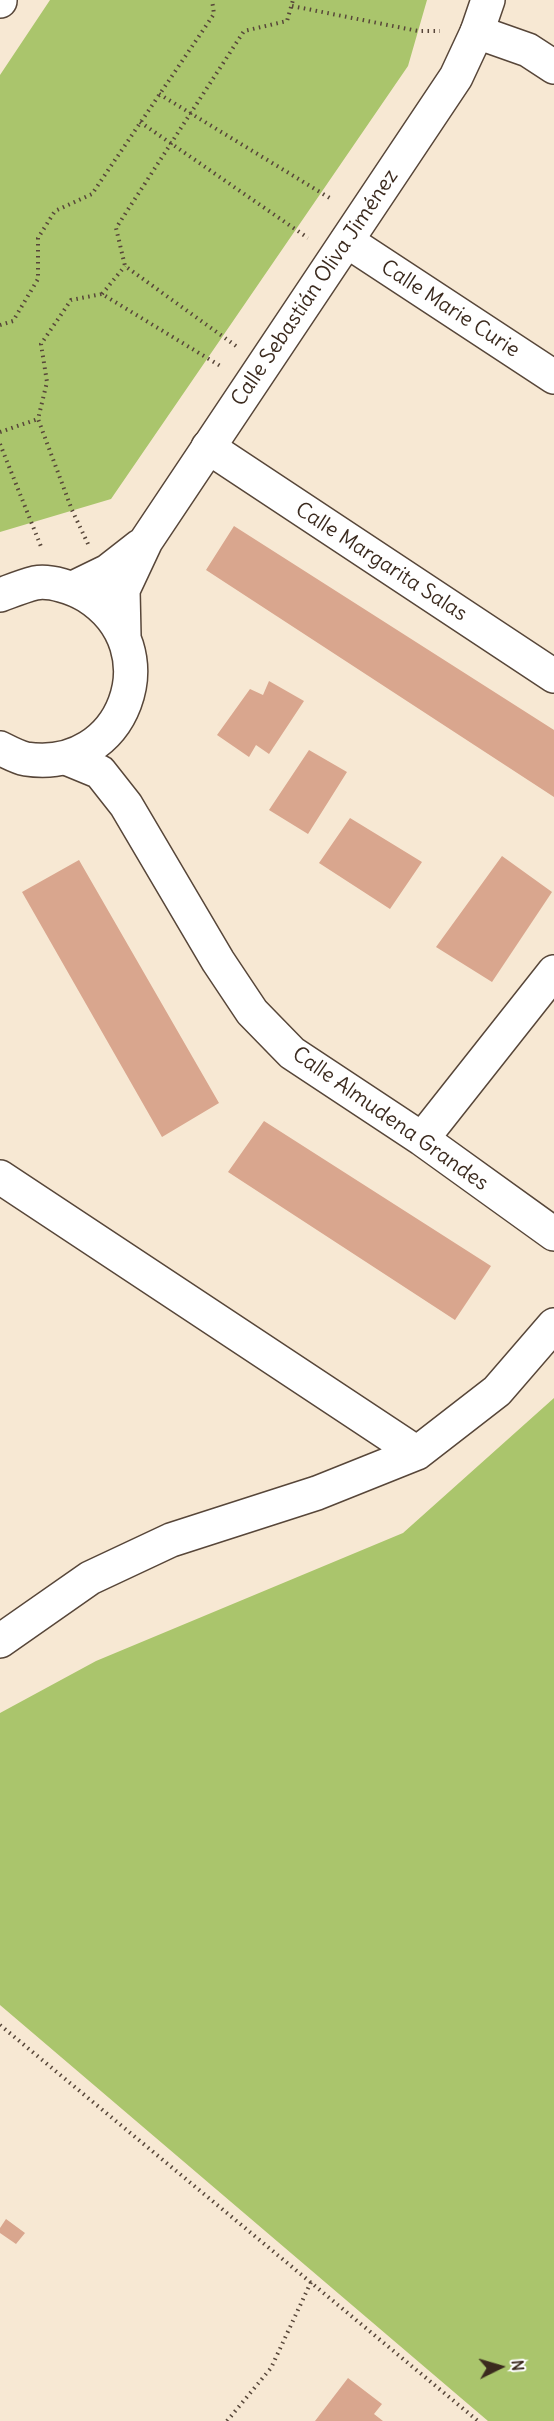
<!DOCTYPE html>
<meta charset="utf-8">
<style>
body{margin:0}
#map{position:relative;width:554px;height:2421px;overflow:hidden;background:#f7e8d3;font-family:Delius,sans-serif}
canvas{display:block}
.north{position:absolute;left:470px;top:2337px;width:60px;height:60px;-webkit-text-stroke:4px #fff;paint-order:stroke;rotate:85deg;font-size:16px;font-weight:700;line-height:24px;text-align:center;color:#3b2a1e}
.north::after{content:'';display:block;margin:auto;width:21px;height:27px;background:#3b2a1e;clip-path:polygon(50% 0,100% 100%,50% 72%,0 100%)}
</style>
<div id="map">
<canvas width="554" height="2421"></canvas>
<div class="north">N</div>
</div>
<script>
const c = document.querySelector('canvas').getContext('2d');
c.lineJoin = 'round';
function fillPath(path, color) {
  c.fillStyle = color;
  c.fill(path, 'evenodd');
}
function trace(path, color, width, dash) {
  c.strokeStyle = color;
  c.lineWidth = width;
  c.lineCap = dash ? 'butt' : 'round';
  c.setLineDash(dash || []);
  c.stroke(path);
}
function write(font, color, halo, rows, align = 'center') {
  c.font = font + ' Delius,sans-serif';
  c.lineWidth = 4.5;
  c.setLineDash([]);
  c.textBaseline = 'middle';
  c.strokeStyle = halo;
  c.fillStyle = color;
  for (const [text, x, y, turn = 0] of rows) {
    c.save();
    c.translate(x, y);
    c.rotate((+turn || 0) * Math.PI / 180);
    c.textAlign = isNaN(turn) ? turn : align;
    if (halo) c.strokeText(text, 0, 0);
    c.fillText(text, 0, 0);
    c.restore();
  }
}
fillPath(new Path2D(`
 M50 0H427L408 66 111 499 0 532V75Z
 M554 1398V2421H488L0 2005V1713L96 1661 403 1533Z`), '#aac56c');
fillPath(new Path2D(`
 M234 526 554 730V797L206 570Z
 M269 681 304 701 269 754 256 745 249 757 217 735 250 689 263 695Z
 M309 750 347 772 308 834 269 810Z
 M350 818 422 862 390 909 319 863Z
 M502 856 552 892 492 982 436 947Z
 M79 860 219 1103 162 1137 22 892Z
 M264 1121 491 1266 455 1320 228 1172Z
 M6 2219 25 2233 16 2244 0 2233V2228Z
 M348 2378 382 2404 374 2414 383 2421H315Z`), '#d9a68e');
const minor = new Path2D(`
 M0 1V0
 M477 32 528 50 554 67
 M347 241 554 377
 M208 447 554 676
 M66 758 100 772 126 805 218 961 252 1012 292 1053 422 1139 554 1234
 M422 1139 554 972
 M0 1177 417 1453
 M0 1641 90 1578 171 1540 317 1493 417 1453 497 1391 554 1325`);
const tertiary = new Path2D(`
 M73 588 108 571 140 546
 M0 595C11 591 23 586 35 583 50 580 74 588 87 596 171 649 124 774 26 759 17 757 8 752 0 748
 M124 636 123 590 146 541 456 77 477 32 488 0`);
trace(minor, '#574639', 36);
trace(tertiary, '#574639', 36);
trace(new Path2D(`
 M292 6 418 31H440
 M159 94 333 200
 M140 122 308 238
 M102 294 125 266
 M0 325 13 321 38 279V238L55 211 92 194 214 14 212 0
 M236 346 125 266 116 228 244 31 287 21 293 0
 M0 432 38 419
 M0 444 42 549
 M88 544 72 510 38 419 47 382 41 344 71 300 102 294 222 367
 M0 2025 478 2421
 M227 2421 271 2368 311 2282`), '#574639', 4, [1.5, 4.5]);
trace(minor, '#fff', 33);
trace(tertiary, '#fff', 33);
write('21px', '#3b2a1e', '#fff', [
 ["Calle Sebastián Oliva Jiménez",315,288,-56],
 ["Calle Marie Curie",450,309,33],
 ["Calle Margarita Salas",381,562,33],
 ["Calle Almudena Grandes",390,1119,35]
]);
</script>
